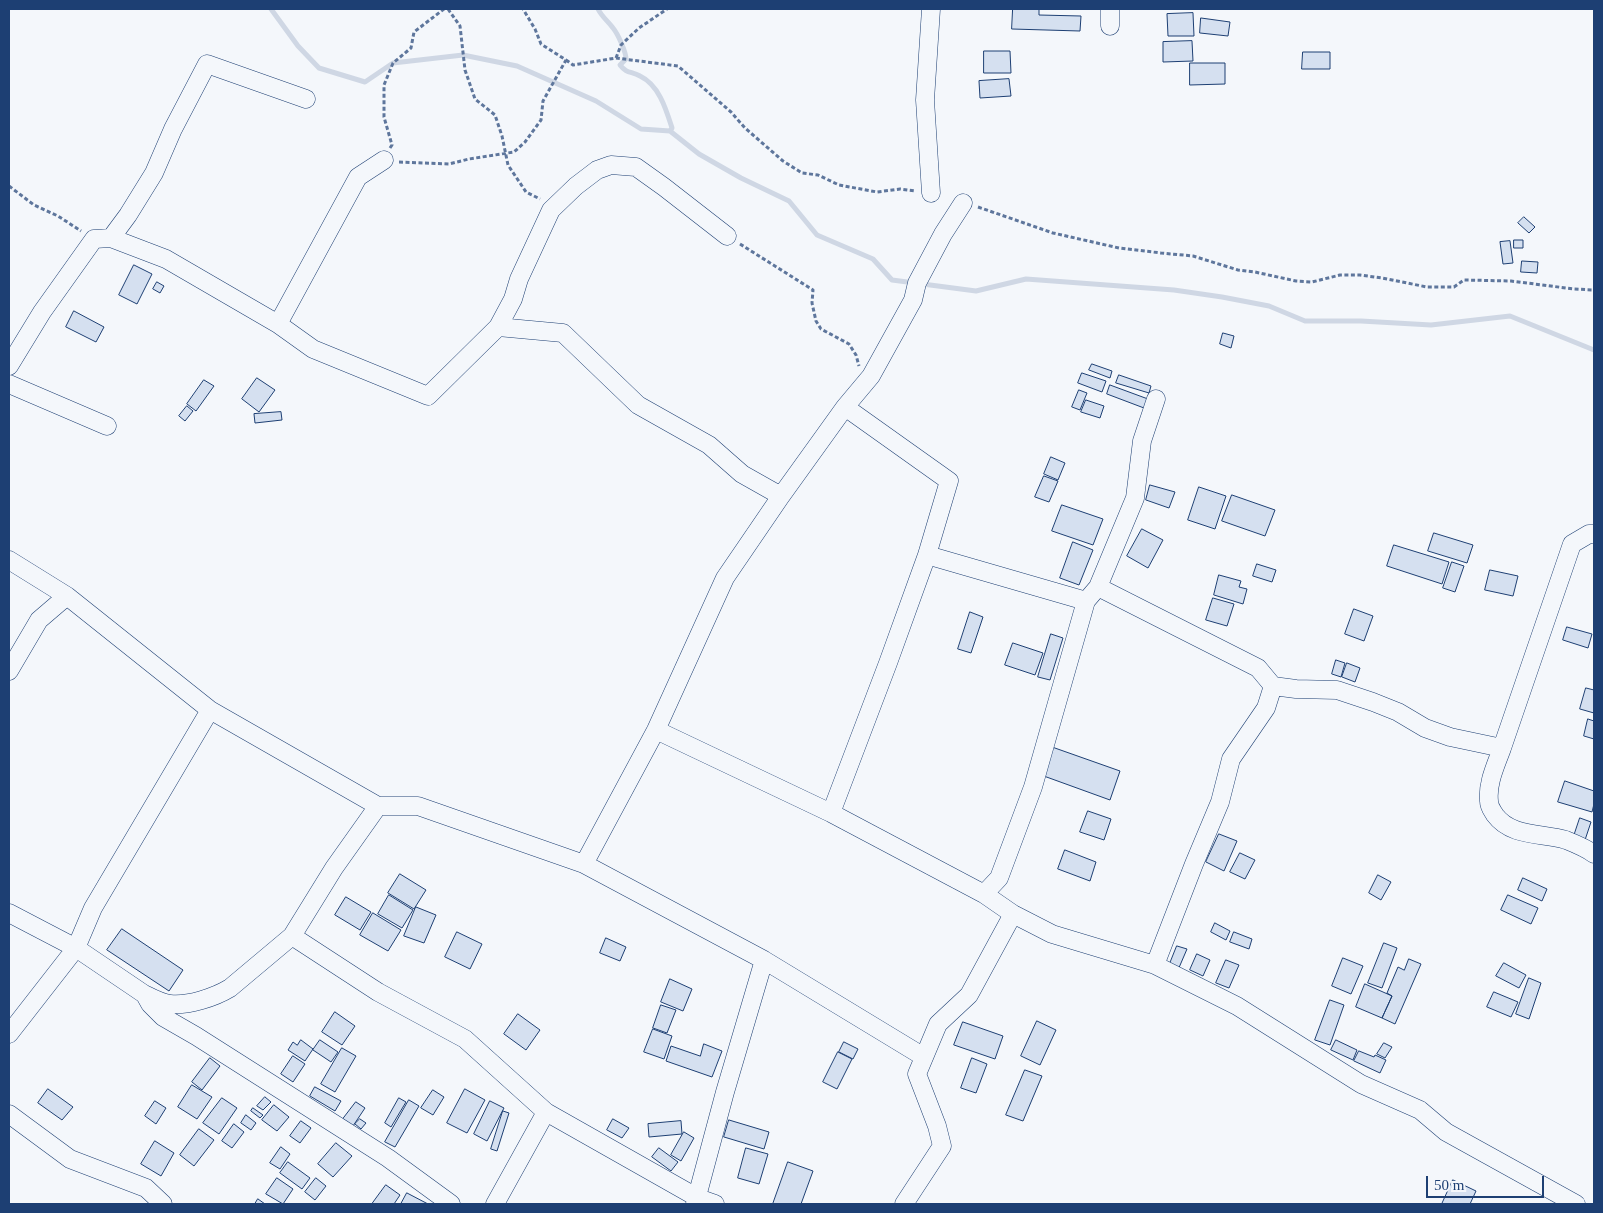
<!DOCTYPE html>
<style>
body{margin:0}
#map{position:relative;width:1603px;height:1213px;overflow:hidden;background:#f4f7fb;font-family:Georgia,serif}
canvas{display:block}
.frame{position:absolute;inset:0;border:10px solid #1d3f73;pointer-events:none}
.scale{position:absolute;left:1426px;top:1176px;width:118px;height:22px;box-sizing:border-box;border:2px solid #1d3f73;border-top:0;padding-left:6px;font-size:15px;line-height:18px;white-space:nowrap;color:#1d3f73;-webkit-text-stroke:4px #f4f7fb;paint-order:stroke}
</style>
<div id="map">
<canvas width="1603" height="1213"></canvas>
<div class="frame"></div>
<div class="scale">50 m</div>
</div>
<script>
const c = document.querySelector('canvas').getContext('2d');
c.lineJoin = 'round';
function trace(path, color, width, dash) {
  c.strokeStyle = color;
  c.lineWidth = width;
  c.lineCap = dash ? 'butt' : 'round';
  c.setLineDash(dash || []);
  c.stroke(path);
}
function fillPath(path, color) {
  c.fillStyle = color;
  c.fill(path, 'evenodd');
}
trace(new Path2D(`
 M271 9 298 46 319 68 365 82 393 63 463 55 517 66 596 101 641 129 670 131 699 154 741 178 789 201 817 235 873 259 892 280 976 291 1026 279 1174 290 1222 297 1269 306 1305 321H1361L1431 325 1510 316 1594 350
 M598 9C602 17 608 21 613 28 618 34 626 52 626 59L620 65C627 74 631 71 640 76 659 85 666 109 672 128L670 131`), '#cfd7e4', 5);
const building = new Path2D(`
 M1013 9H1039V15L1081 16 1080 31 1012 29Z
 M1193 13 1194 36H1168L1167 14Z
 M1201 18 1230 22 1228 36 1200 33Z
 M1192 41 1193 61 1163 62V42Z
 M984 51H1010L1011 73H984Z
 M1303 52H1330V69H1302Z
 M1190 63H1225V84L1190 85Z
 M1009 79 1011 96 980 98 979 81Z
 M1524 217 1535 227 1529 233 1518 223Z
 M1514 240H1523V248H1514Z
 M1510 241 1513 263 1503 264 1500 242Z
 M1522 261 1538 262 1537 273 1521 272Z
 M134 265 152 274 137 304 119 295Z
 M157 282 164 286 160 293 153 289Z
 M74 311 104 327 96 342 66 327Z
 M1223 333 1234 336 1231 348 1220 344Z
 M1092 364 1112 371 1110 378 1089 370Z
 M1082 373 1106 381 1102 392 1078 383Z
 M1119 375 1151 386 1149 393 1116 383Z
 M257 378 275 390 259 412 242 399Z
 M204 380 214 386 196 411 187 404Z
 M1110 385 1148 399 1144 408 1107 394Z
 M1079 390 1087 393 1080 410 1072 407Z
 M1086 400 1104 406 1100 418 1081 412Z
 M187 406 193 411 185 421 179 416Z
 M281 412 282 420 255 423 254 414Z
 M1051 457 1065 463 1058 480 1044 474Z
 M1044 476 1058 481 1049 502 1035 497Z
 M1150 485 1175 492 1169 508 1146 500Z
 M1199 487 1226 496 1215 529 1188 520Z
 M1232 495 1275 510 1265 536 1222 521Z
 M1062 505 1103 519 1093 545 1052 531Z
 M1142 529 1163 540 1148 568 1127 556Z
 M1434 533 1473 545 1467 563 1428 551Z
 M1073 542 1093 550 1079 585 1060 578Z
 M1394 545 1449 562 1442 584 1387 566Z
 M1452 562 1464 566 1455 592 1443 588Z
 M1257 564 1276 570 1272 582 1253 576Z
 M1490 570 1518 576 1513 596 1485 590Z
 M1219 575 1241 581 1239 587 1247 589 1243 604 1214 595Z
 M1213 598 1234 604 1227 626 1206 620Z
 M1354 609 1373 616 1364 641 1345 634Z
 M970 612 983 617 971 653 958 649Z
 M1567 627 1592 634 1588 648 1563 640Z
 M1051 634 1063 638 1050 680 1038 677Z
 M1013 643 1043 653 1035 675 1005 665Z
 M1336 660 1345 663 1341 677 1332 674Z
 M1347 663 1360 668 1355 682 1342 677Z
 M1586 688 1594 690V713L1580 709Z
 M1588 719 1594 721V739L1584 736Z
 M1052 747 1120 771 1110 800 1041 775Z
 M1565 781 1594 791V804L1592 812 1558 802Z
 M1088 811 1111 819 1104 840 1080 832Z
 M1580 818 1591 822 1585 840 1574 836Z
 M1219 834 1237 841 1224 871 1206 862Z
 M1065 850 1096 862 1090 881 1058 869Z
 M1240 853 1255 860 1245 879 1230 872Z
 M400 874 426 890 414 909 388 893Z
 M1378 875 1391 882 1381 900 1369 893Z
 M1523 878 1547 889 1542 901 1518 890Z
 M389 895 413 910 402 928 378 914Z
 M1508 895 1538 908 1531 924 1501 910Z
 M346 897 371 912 360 930 335 915Z
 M416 907 436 915 424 943 404 936Z
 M373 913 401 930 388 951 360 935Z
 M1215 923 1230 931 1226 940 1211 932Z
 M122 929 183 970 169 991 107 950Z
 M457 932 482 944 470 969 445 957Z
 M1234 932 1252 939 1249 949 1230 942Z
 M606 938 626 947 620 961 600 953Z
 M1384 943 1397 948 1382 988 1368 983Z
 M1177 946 1187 949 1178 970 1169 966Z
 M1197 954 1210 960 1203 976 1190 970Z
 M1343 958 1363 966 1351 994 1332 986Z
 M1409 959 1421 964 1395 1024 1382 1018 1392 996 1387 993 1398 967 1404 970Z
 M1226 960 1239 965 1229 988 1216 983Z
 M1504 963 1526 975 1519 988 1496 976Z
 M1529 978 1541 983 1529 1019 1516 1014Z
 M670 979 692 989 683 1011 661 1002Z
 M1365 984 1392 996 1382 1018 1356 1007Z
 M1494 992 1518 1002 1511 1017 1487 1007Z
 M1330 1000 1344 1005 1330 1045 1315 1040Z
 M661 1005 676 1010 667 1033 653 1028Z
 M335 1012 355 1026 342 1045 322 1032Z
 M518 1014 540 1030 526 1050 504 1034Z
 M1037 1021 1056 1030 1040 1065 1021 1056Z
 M963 1022 1003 1036 995 1059 954 1045Z
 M653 1029 672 1036 664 1059 644 1052Z
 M301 1040 313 1049 305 1061 288 1050 293 1042 297 1045Z
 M320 1040 338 1052 331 1062 313 1050Z
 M1336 1040 1357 1050 1353 1060 1331 1050Z
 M844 1042 858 1049 853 1059 839 1052Z
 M1384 1043 1392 1047 1385 1058 1377 1054Z
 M704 1044 722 1051 712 1077 666 1061 671 1046 700 1056Z
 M342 1048 356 1056 335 1092 321 1084Z
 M1359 1051 1374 1057 1375 1055 1386 1060 1380 1073 1354 1061Z
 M838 1052 852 1059 837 1089 823 1082Z
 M293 1056 305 1064 293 1082 281 1074Z
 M210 1058 220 1066 202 1090 192 1082Z
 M972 1058 987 1064 976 1093 961 1088Z
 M1025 1070 1042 1076 1023 1121 1006 1115Z
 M192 1085 212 1097 197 1119 178 1107Z
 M315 1087 341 1101 335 1111 310 1096Z
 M48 1089 73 1107 62 1120 38 1103Z
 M465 1089 485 1100 467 1133 447 1123Z
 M433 1090 444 1097 433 1115 421 1108Z
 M265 1097 271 1102 263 1110 257 1106Z
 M222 1098 237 1108 219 1134 203 1123Z
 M399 1098 406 1102 391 1127 385 1123Z
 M409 1100 419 1106 395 1147 385 1142Z
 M155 1101 166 1108 156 1124 145 1116Z
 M490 1101 504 1108 487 1141 474 1134Z
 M356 1102 365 1108 353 1126 343 1119Z
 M274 1105 289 1117 277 1131 262 1120Z
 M253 1108 263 1115 260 1118 251 1111Z
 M503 1111 509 1113 497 1151 491 1149Z
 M246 1115 256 1123 251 1130 241 1123Z
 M360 1119 366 1123 361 1129 355 1124Z
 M613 1119 629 1128 622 1138 607 1130Z
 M729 1120 769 1132 764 1149 724 1137Z
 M301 1121 311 1128 300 1143 290 1136Z
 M681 1121 682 1134 649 1137 648 1124Z
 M234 1124 244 1132 232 1148 222 1141Z
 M199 1129 214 1140 194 1166 180 1155Z
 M684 1132 694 1138 681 1161 671 1155Z
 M155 1141 174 1153 161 1176 141 1164Z
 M336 1143 352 1156 333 1177 318 1164Z
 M281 1147 290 1154 280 1169 270 1163Z
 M659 1148 678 1162 671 1171 652 1157Z
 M746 1148 768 1154 759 1184 738 1178Z
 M288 1162 310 1178 302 1189 280 1173Z
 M788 1162 813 1171 801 1204H773Z
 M277 1178 293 1189 283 1204 266 1194Z
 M316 1178 326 1186 315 1200 305 1192Z
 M1453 1180 1476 1191 1470 1204H1442Z
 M386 1185 400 1195 394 1204H372Z
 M407 1193 428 1204H401Z
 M258 1199 265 1204H255Z`);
fillPath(building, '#d5e0f0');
trace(building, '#1d3f73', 1);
const minor = new Path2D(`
 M1110 9V26
 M931 193 925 100 931 9
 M111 238 128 215 154 173 173 129 207 64 306 99
 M278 324 358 177 384 160
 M498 327 513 299 519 279 551 210 576 186 597 170 611 165 636 167 664 187 727 236
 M9 366 42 312 94 239 111 238 166 259 278 324 313 349 428 396 498 327 563 333 638 405 709 445 742 474 781 496
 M9 384 107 426
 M927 555 1086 601
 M9 560 67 596 210 710 378 806H418L584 864 764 960 924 1057
 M1098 587 1258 668 1273 686 1296 689 1337 690 1373 702 1398 712 1425 728 1450 737 1502 748C1496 765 1487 783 1489 801 1489 807 1492 810 1495 815 1511 837 1542 833 1566 840 1576 844 1586 848 1594 854
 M9 671 39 620 67 596
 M656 730 831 813 984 894 1013 914 1052 934 1155 965 1237 1006 1361 1084 1420 1110 1446 1132 1576 1204
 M1502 748 1572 544 1589 534H1594
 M831 813 888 663 927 555 949 481 845 407
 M584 864 656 730 725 578 781 496 845 407 871 376 913 300 917 283 943 234 963 203
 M984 894 999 878 1033 787 1086 601 1098 587 1135 498 1142 441 1156 399
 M9 913 76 948 144 994C152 998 161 1003 170 1004 189 1006 215 997 230 988L292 936 334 868 378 806
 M292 936 378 992 465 1039 546 1112 698 1198 715 1204
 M1155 965 1194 864 1220 802 1231 759 1266 708 1273 686
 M145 995 150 1004 163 1017 196 1036 388 1158 451 1204
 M9 1034 76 948 93 908 210 710
 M9 1114 70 1159 146 1188 163 1204
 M495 1204 546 1112
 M695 1204 725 1092 764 960
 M904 1204 942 1146 937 1126 917 1074 938 1024 969 995 1013 914`);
trace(minor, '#1d3f73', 19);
trace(new Path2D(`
 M448 9 460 26 465 70 475 99 495 115 502 136 508 165 526 192 540 199
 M616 58 621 45 639 28 667 9
 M566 60 573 65 616 58 678 66 731 112 745 128 783 161 802 173 818 175 839 185 877 192 900 189 916 191
 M390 148 392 145 384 117V85L393 63 411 48 414 32 444 9
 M399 162 449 164 469 159 514 152 525 142 541 120 543 101 566 60 541 44 535 29 523 9
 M9 186 34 205 58 216 81 231
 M978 207 1053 233 1119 248 1161 253 1193 256 1238 270 1255 272 1296 281 1312 282 1340 275H1360L1382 278 1427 287H1454L1464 280 1511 281 1574 289 1594 290
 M740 244 813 290 812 303 816 321 821 329 849 344 856 355 859 366`), '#5e769c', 3, [4, 2.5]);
trace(minor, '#f4f7fb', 18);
</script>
